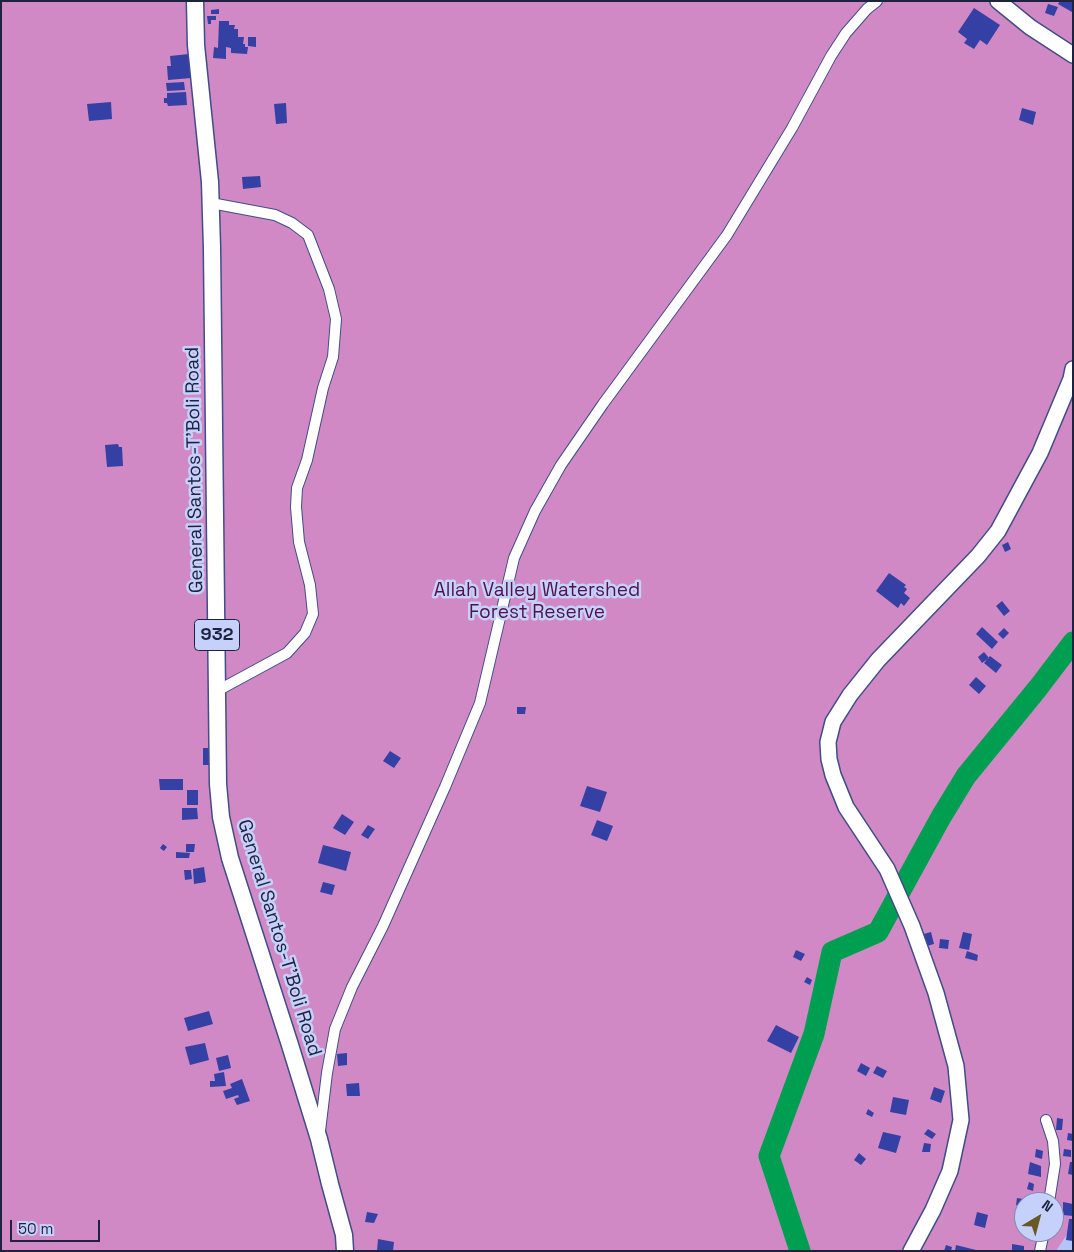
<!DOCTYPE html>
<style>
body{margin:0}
#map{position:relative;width:1074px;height:1252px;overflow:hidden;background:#b4c3fa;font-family:"Space Grotesk",sans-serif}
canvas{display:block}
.frame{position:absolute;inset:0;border:2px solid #1d233e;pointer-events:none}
.north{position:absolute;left:1014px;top:1192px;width:50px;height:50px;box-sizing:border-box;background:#c5d1fb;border:1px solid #828baf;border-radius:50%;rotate:37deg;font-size:14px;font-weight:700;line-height:20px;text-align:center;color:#1d233e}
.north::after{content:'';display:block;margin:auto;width:18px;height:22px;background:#675825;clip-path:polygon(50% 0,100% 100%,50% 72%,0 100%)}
.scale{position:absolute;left:10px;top:1220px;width:90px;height:22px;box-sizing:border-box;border:2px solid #1d233e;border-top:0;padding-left:6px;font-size:15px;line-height:18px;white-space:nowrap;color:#1d233e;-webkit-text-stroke:4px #c5d1fb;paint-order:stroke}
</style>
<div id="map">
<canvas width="1074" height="1252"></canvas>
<div class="frame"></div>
<div class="north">N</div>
<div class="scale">50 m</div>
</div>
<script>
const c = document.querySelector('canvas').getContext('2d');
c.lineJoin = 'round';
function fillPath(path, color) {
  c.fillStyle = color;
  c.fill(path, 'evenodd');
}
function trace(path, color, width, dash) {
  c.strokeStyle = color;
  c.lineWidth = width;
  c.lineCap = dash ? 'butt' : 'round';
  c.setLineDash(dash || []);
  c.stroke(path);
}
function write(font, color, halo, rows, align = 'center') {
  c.font = font + ' "Space Grotesk",sans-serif';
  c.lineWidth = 5;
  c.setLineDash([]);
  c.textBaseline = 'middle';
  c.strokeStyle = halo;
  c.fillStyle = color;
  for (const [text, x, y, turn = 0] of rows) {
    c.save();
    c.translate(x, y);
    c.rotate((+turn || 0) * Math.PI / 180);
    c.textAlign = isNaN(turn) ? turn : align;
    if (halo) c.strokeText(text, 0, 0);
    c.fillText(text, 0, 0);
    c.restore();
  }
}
fillPath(new Path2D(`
 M1 1H1073V1225L1056 1251H1ZM1024 1202H1054V1232H1024Z`), '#d089c5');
trace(new Path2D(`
 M800 1251 769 1156 814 1034 832 952 878 932 941 817 966 776 1038 688 1073 642`), '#009e51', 21);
fillPath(new Path2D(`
 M1060 1 1073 2 1072 12 1058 4Z
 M1048 4 1058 7 1054 16 1045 13Z
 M974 8 1000 25 987 45 980 40 974 49 964 43 967 39 958 32Z
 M219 9V14H211V10Z
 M207 16H216V20H211V24H208Z
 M219 21H229V25H235L234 29H238V37H244L243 44H245V47H248L247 54 231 53V48L226 47V59L213 58 214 47 218 48Z
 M248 37H256V47L248 46Z
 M189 54 191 78 168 80 167 66H171L170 56Z
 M184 82 185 90 167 91 166 83Z
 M186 92 187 105 168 106 167 103H164V98H167V93Z
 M111 102 112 119 89 121 87 104Z
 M286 103 287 123 276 124 274 104Z
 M1022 108 1036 112 1033 125 1019 120Z
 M260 176 261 187 243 189 242 177Z
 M118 444 119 447H122L123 466 107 467 105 445Z
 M1008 542 1011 549 1005 552 1002 545Z
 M889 573 906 585 904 587 907 589 904 593 910 598 904 606 901 603 898 608 876 591Z
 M1002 601 1010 611 1004 616 996 606Z
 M982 627 998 642 992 649 976 634Z
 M1004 628 1009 633 1003 639 998 634Z
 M984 652 989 658 982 663 978 657Z
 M990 656 1002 665 996 673 984 663Z
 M976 677 986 686 979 694 969 685Z
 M517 707H526L525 714H517Z
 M203 748H211V765H203Z
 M390 751 401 758 394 768 383 761Z
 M159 779H183V790H160Z
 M587 786 607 792 600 812 580 806Z
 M187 790H198V805H187Z
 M182 808H197L198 819 182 820Z
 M342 814 354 822 345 835 333 828Z
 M597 820 613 826 607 841 591 835Z
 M368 825 375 829 368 839 361 835Z
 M163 844 167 847 164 851 160 848Z
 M186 844H195L194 852H186Z
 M323 845 351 852 346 871 318 863Z
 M176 852 190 853 189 858H176Z
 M204 867 206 882 194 884 193 869Z
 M184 870H191L192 879 185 880Z
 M323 882 335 885 332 895 320 892Z
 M931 932 934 944 923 947 920 935Z
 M963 932 972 934 969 950 959 948Z
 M940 939 949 940 948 949 939 948Z
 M796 950 805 954 801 961 793 957Z
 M967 951 978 955 977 961 965 958Z
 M807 977 812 980 810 985 804 982Z
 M209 1011 213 1024 188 1031 184 1018Z
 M776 1025 799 1037 791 1053 767 1041Z
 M205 1043 209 1060 190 1065 185 1047Z
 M347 1053V1065L338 1066 337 1054Z
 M228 1055 231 1068 219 1071 216 1058Z
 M861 1063 870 1068 866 1076 857 1071Z
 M877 1066 887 1071 883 1078 873 1073Z
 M224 1072 226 1086 210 1087V1081H215L214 1074Z
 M242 1079 250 1101 237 1105 234 1099 239 1097 238 1095 226 1099 223 1091 232 1088 230 1084Z
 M359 1083 360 1096H347L346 1084Z
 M934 1087 945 1091 941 1103 930 1099Z
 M893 1097 909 1100 906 1115 890 1112Z
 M868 1109 874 1113 872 1117 866 1114Z
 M1057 1118 1063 1119 1062 1130H1056Z
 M928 1129 936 1134 932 1139 924 1134Z
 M883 1132 901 1136 896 1153 878 1148Z
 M1068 1133 1073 1134V1141L1067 1140Z
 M924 1143 931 1144 930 1152H922Z
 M1036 1149 1043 1151 1042 1159 1035 1157Z
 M1064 1149 1071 1150V1157L1063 1156Z
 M859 1153 866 1159 861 1165 854 1160Z
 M1030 1162 1041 1166V1177L1028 1174Z
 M1070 1162H1073V1175L1068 1174Z
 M1029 1182 1034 1184 1033 1191 1027 1189Z
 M1017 1198 1023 1199 1022 1206 1016 1205Z
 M1063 1202 1073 1204V1216L1063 1215Z
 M367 1212 378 1214 374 1223 365 1222Z
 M977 1212 988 1215 985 1228 974 1225Z
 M1069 1219H1073V1241L1066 1240Z
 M378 1239 394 1242 393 1251H377Z
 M1012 1244 1024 1246V1251H1012Z
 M946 1245 952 1247 951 1251H944Z
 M956 1245 976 1250V1251H955Z`), '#3440a4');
const street = new Path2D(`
 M211 203 275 215 292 223 308 235 329 289 336 319 333 357 323 388 307 460 297 488 296 507 299 542 310 585 313 614 305 633 287 653 217 691
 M1046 1120 1053 1141 1055 1164 1049 1202
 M320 1131 327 1073 335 1029 352 987 383 926 445 787 480 703 514 558 535 511 561 465 603 404 727 235 792 128 831 56 846 33 867 9 877 1
 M1040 1251 1044 1232`);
const secondary = new Path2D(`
 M998 1 1030 27 1073 55
 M911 1251 933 1210 950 1171 961 1120 956 1066 936 993 912 926 887 869 846 807 833 775 829 759 828 742 833 722 850 695 878 660 978 556 998 531 1040 453 1071 379 1073 369`);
const primary = new Path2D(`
 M195 1 196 45 210 182 212 248 218 784 221 817 230 858 290 1045 319 1139 330 1184 344 1235 345 1251`);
trace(street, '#404d89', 12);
trace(secondary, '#404d89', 18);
trace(primary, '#404d89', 19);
trace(street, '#fff', 10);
trace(secondary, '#fff', 15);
trace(primary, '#fff', 16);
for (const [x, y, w] of [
 [217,635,45]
]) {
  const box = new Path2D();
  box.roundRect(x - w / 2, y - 15.5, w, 31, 4);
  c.fillStyle = '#c5d1fb';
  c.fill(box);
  trace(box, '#1d233e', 1);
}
write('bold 18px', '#1d233e', null, [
 ["932",217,635]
]);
write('19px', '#1d233e', '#c5d1fb', [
 ["General Santos-T'Boli Road",195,470,-91],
 ["General Santos-T'Boli Road",279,938,73]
]);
write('19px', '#501249', '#c5d1fb', [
 ["Allah Valley Watershed",537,591],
 ["Forest Reserve",537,613]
]);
</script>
